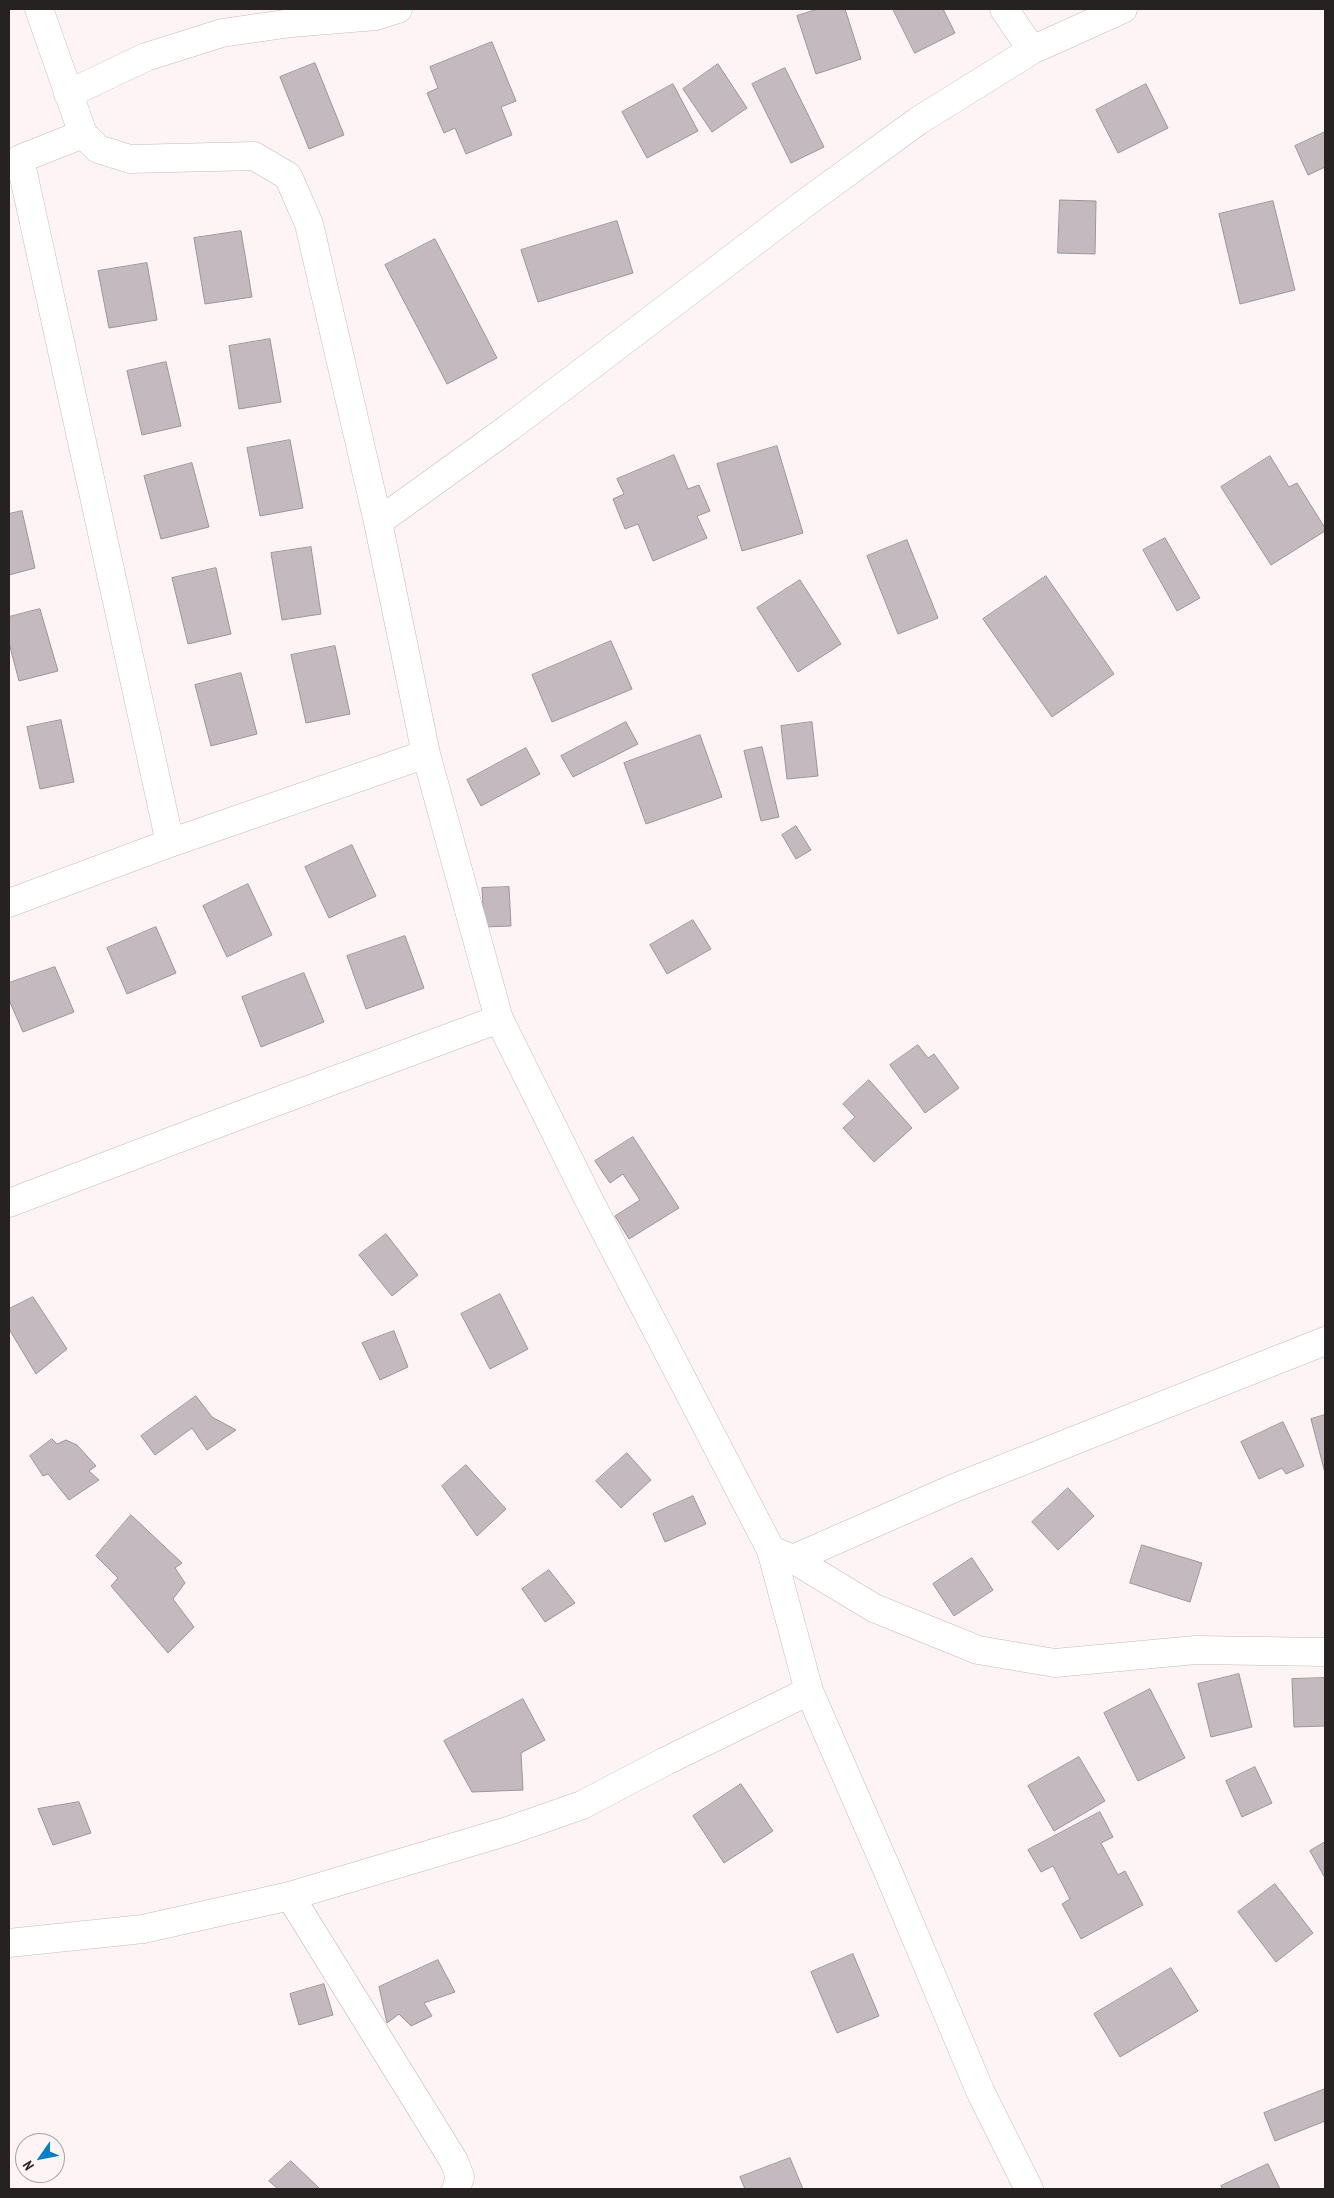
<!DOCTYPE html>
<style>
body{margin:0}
#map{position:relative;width:1334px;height:2198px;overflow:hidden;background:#fef4f5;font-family:"PT Sans Narrow",sans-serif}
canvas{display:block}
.frame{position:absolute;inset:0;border:10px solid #262222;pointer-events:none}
.north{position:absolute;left:15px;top:2133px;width:50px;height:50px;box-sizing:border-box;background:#fef4f5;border:1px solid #a8a0a1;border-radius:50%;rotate:237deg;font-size:14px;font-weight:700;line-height:20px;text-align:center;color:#262222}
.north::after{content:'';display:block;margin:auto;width:18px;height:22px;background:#0080c8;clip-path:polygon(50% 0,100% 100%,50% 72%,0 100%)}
</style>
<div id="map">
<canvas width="1334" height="2198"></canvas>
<div class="frame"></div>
<div class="north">N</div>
</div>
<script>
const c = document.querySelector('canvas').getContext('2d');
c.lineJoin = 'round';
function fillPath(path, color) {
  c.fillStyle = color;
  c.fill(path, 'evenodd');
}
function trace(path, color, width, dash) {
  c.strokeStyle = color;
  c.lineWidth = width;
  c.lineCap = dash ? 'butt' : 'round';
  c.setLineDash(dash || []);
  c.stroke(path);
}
const building = new Path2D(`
 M818 9H845L861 59 816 74 797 16Z
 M893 9H943L955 33 915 53Z
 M492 42 516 101 501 107 512 135 466 154 455 128 444 133 427 93 438 88 430 67Z
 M315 63 344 135 309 149 280 77Z
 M718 64 747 108 712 132 683 89Z
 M785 68 824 147 791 163 752 84Z
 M673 84 698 131 647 158 622 112Z
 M1146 84 1168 128 1118 153 1096 110Z
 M1325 132V167L1308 175 1295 146Z
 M1060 200 1096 201 1095 254 1058 253Z
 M1273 201 1295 290 1240 304 1219 214Z
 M617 221 633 273 538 302 521 250Z
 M241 231 252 297 205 304 194 238Z
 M435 239 497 358 447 384 385 265Z
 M147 263 157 320 109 328 98 271Z
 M270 339 281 402 239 409 229 346Z
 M166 362 181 426 142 435 127 371Z
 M290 440 303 508 260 516 247 448Z
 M777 446 803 533 742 551 717 464Z
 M674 455 688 489 699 485 710 511 697 516 707 538 653 561 638 524 625 529 613 499 624 494 617 479Z
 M1270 456 1289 487 1297 483 1325 528V531L1271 565 1221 487Z
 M192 463 209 527 161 539 144 476Z
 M22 511 35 568 9 575V514Z
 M1165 538 1200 598 1177 611 1143 550Z
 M907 540 938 618 898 634 867 556Z
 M311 547 321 614 282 620 271 553Z
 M216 568 231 634 188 644 172 578Z
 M1046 576 1114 674 1052 717 983 619Z
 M800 580 841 644 798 672 757 608Z
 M40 609 58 671 19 681 9 643V617Z
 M611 641 632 689 552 722 532 675Z
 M335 646 350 714 306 723 291 655Z
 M241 673 257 734 211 746 195 685Z
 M61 720 74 782 40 789 27 727Z
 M626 722 638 744 573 777 561 756Z
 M812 722 818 776 787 779 781 726Z
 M700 735 722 797 646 824 624 763Z
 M762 747 779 817 761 821 744 751Z
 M526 748 540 774 481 806 467 780Z
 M796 826 811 850 796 859 782 835Z
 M352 845 376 896 329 918 305 867Z
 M248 884 272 935 227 957 203 906Z
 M509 887 511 926 484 927 482 888Z
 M693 920 711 949 667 974 650 945Z
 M156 927 176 973 127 994 107 948Z
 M405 936 424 988 366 1009 347 956Z
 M55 967 74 1012 23 1032 9 1000V983Z
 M304 973 324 1022 261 1047 242 997Z
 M918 1045 928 1058 934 1054 959 1088 925 1113 890 1065Z
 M869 1080 912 1128 874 1162 843 1128 855 1117 843 1104Z
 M633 1137 679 1208 629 1239 615 1216 640 1200 623 1174 610 1183 595 1161Z
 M386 1234 418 1275 392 1296 359 1255Z
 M500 1294 528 1349 490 1369 461 1314Z
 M33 1297 67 1349 36 1374 9 1329V1309Z
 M394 1331 408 1367 380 1380 362 1343Z
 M196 1396 212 1417 236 1430 207 1450 192 1428 155 1455 141 1436Z
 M1325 1415V1473L1311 1419Z
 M1283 1422 1304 1466 1286 1474 1282 1468 1259 1479 1241 1442Z
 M52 1439 57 1444 66 1440 77 1445 96 1466 89 1471 99 1480 69 1500 48 1474 43 1476 30 1456Z
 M627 1453 651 1480 621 1508 596 1481Z
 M466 1465 506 1509 477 1536 442 1486Z
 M1068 1488 1094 1516 1058 1550 1032 1522Z
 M693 1496 706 1524 665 1542 653 1514Z
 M131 1515 182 1563 175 1568 185 1583 173 1599 194 1627 168 1653 111 1586 118 1578 96 1556Z
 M1142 1545 1202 1563 1190 1602 1130 1583Z
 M972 1558 993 1590 954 1616 933 1584Z
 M549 1570 575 1603 545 1622 522 1589Z
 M1239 1674 1252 1727 1211 1737 1198 1684Z
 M1325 1678V1726L1294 1727 1292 1679Z
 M1150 1689 1185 1758 1138 1781 1104 1713Z
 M523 1699 545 1740 521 1753 523 1790 472 1792 444 1741Z
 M1079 1757 1105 1801 1054 1831 1028 1786Z
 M1255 1767 1272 1803 1242 1817 1226 1781Z
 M741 1784 773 1831 724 1863 693 1816Z
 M79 1802 91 1833 53 1845 38 1809Z
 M1100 1812 1113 1837 1101 1843 1118 1875 1125 1871 1143 1905 1081 1939 1062 1904 1070 1899 1053 1866 1041 1872 1028 1850Z
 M1325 1842V1878L1310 1851Z
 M1275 1884 1313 1933 1276 1962 1238 1912Z
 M853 1954 879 2016 837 2033 811 1972Z
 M438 1960 455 1992 424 2003 432 2016 411 2026 399 2014 387 2023 379 1987Z
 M1171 1968 1198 2011 1120 2057 1094 2014Z
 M324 1984 333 2015 299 2025 290 1994Z
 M1325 2089V2121L1275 2141 1264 2113Z
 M790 2158 803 2189H745L740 2177Z
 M291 2161 320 2189H278L269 2181Z
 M1268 2164 1280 2189H1222L1221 2186Z`);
fillPath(building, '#c3b9be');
trace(building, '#9e9498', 1);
const street = new Path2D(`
 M39 9 83 134 98 149 130 159 254 156 288 176 309 224 378 522 426 754 499 1019 588 1198 771 1550 809 1691 889 1874 981 2093 1029 2189
 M1004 9 1032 50
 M68 94 146 57 222 33 291 23 376 16 398 9
 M83 134 20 159 170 843
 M378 522 510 427 808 201 918 121 1032 50 1123 9
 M9 903 170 843 426 754
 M9 1203 227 1120 499 1019
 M771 1550 793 1559 874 1608 978 1650 1055 1663 1196 1650 1325 1652
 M793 1559 952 1489 1325 1341
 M290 1896 454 2161 460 2177 456 2189
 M9 1943 143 1929 290 1896 508 1831 582 1805 666 1761 809 1691`);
trace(street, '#c5babb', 29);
trace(street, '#fff', 28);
</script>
